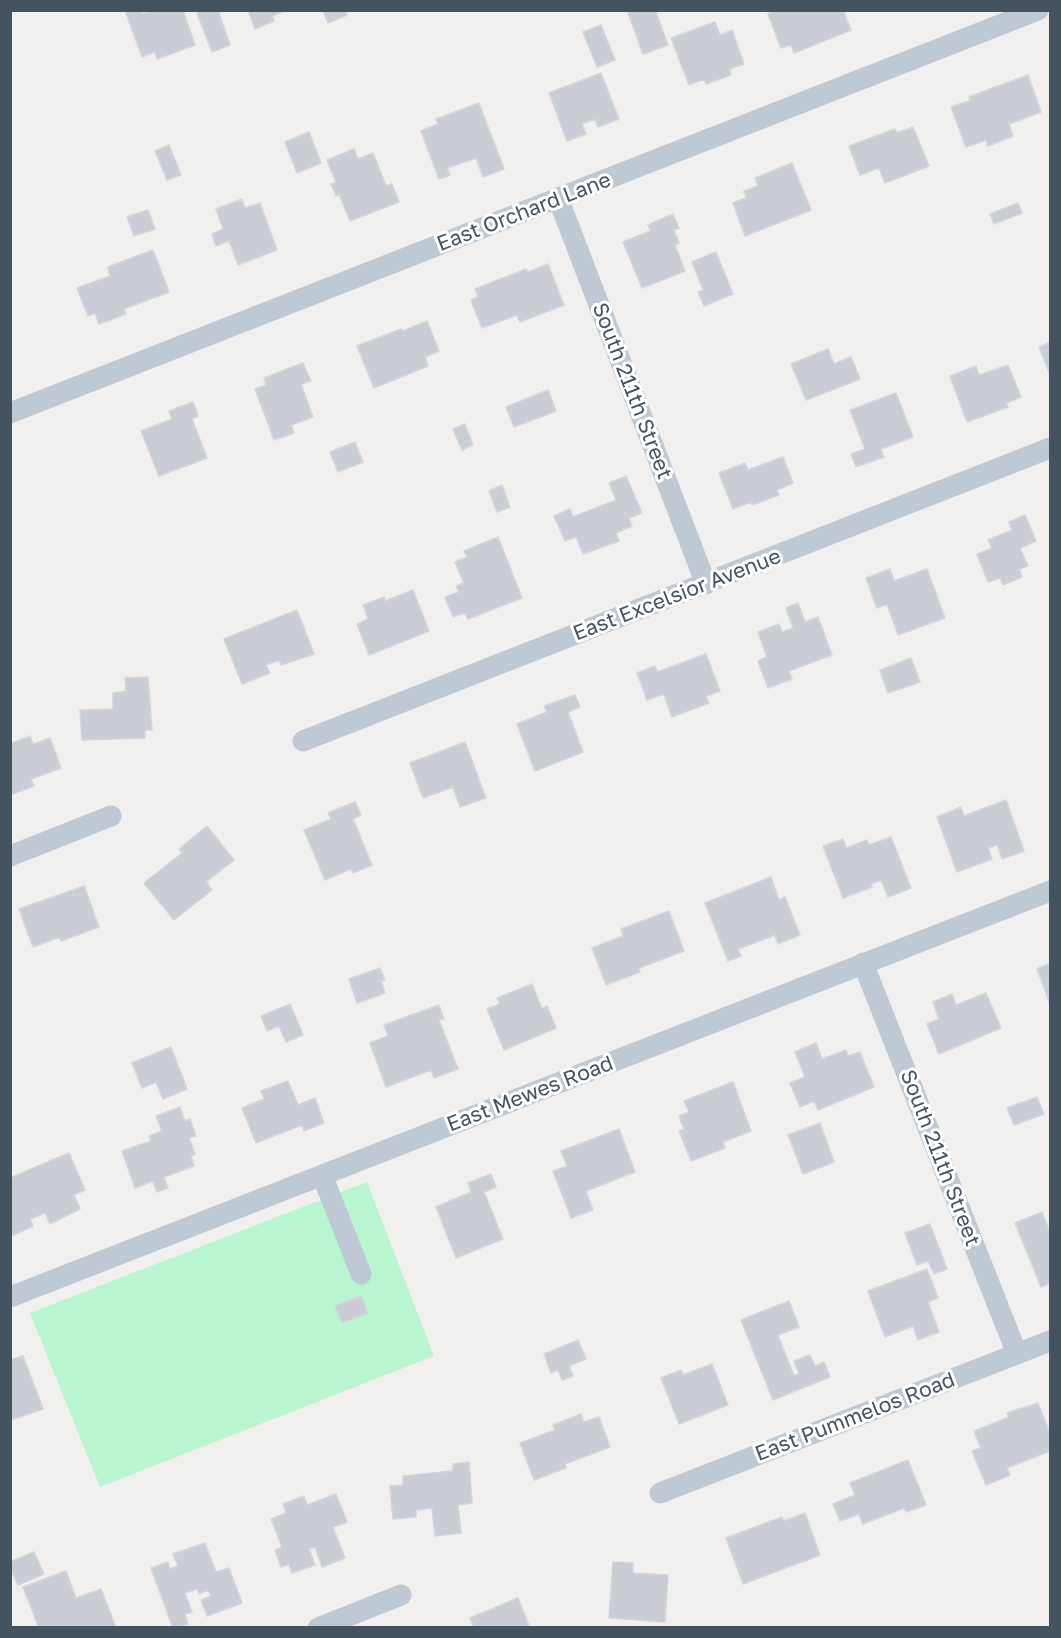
<!DOCTYPE html>
<style>
body{margin:0}
#map{position:relative;width:1061px;height:1638px;overflow:hidden;background:#f2efef;font-family:"Golos Text",sans-serif}
canvas{display:block}
.frame{position:absolute;inset:0;border:12px solid #45525f;pointer-events:none}
</style>
<div id="map">
<canvas width="1061" height="1638"></canvas>
<div class="frame"></div>
</div>
<script>
const c = document.querySelector('canvas').getContext('2d');
c.lineJoin = 'round';
function fillPath(path, color) {
  c.fillStyle = color;
  c.fill(path, 'evenodd');
}
function trace(path, color, width, dash) {
  c.strokeStyle = color;
  c.lineWidth = width;
  c.lineCap = dash ? 'butt' : 'round';
  c.setLineDash(dash || []);
  c.stroke(path);
}
function write(font, color, halo, rows, align = 'center') {
  c.font = font + ' "Golos Text",sans-serif';
  c.lineWidth = 6;
  c.setLineDash([]);
  c.textBaseline = 'middle';
  c.strokeStyle = halo;
  c.fillStyle = color;
  for (const [text, x, y, turn = 0] of rows) {
    c.save();
    c.translate(x, y);
    c.rotate((+turn || 0) * Math.PI / 180);
    c.textAlign = isNaN(turn) ? turn : align;
    if (halo) c.strokeText(text, 0, 0);
    c.fillText(text, 0, 0);
    c.restore();
  }
}
fillPath(new Path2D(`
 M367 1182 434 1356 100 1487 30 1313Z`), '#b8f5d0');
const building = new Path2D(`
 M125 10H141L143 14 153 10H183L195 45 157 59 155 52 142 57Z
 M205 10H218L230 45 212 52 197 13Z
 M248 10H287L272 16 274 21 255 29Z
 M323 10H345L347 15 328 23Z
 M627 10H661L656 12 668 45 643 54Z
 M777 10H843L851 30 794 53 791 45 781 48 768 14Z
 M715 22 720 35 732 30 744 64 729 69 731 75 706 84 704 79 689 85 671 38Z
 M601 25 615 60 597 67 583 32Z
 M601 73 619 119 598 127 595 119 582 124 586 134 567 141 549 93Z
 M1028 75 1041 112 1009 124 1013 136 988 146 986 140 966 147 951 107 971 100 969 97Z
 M479 103 504 169 483 177 476 158 447 168 450 175 439 179 421 131 438 124 436 119Z
 M913 127 929 166 885 183 879 168 860 175 849 146 895 129 897 133Z
 M309 132 321 163 297 173 285 142Z
 M169 145 181 175 167 180 155 151Z
 M354 149 358 159 373 153 386 186 392 184 399 202 350 221 339 194 336 196 331 184 336 183 327 160Z
 M792 163 811 210 745 236 733 203 746 198 744 191 758 186 755 178Z
 M242 199 245 208 260 203 277 250 238 265 229 241 216 246 212 234 223 229 216 209Z
 M1018 203 1022 213 994 224 990 214Z
 M148 210 155 229 134 236 127 217Z
 M673 214 679 228 674 230 679 243 675 245 685 271 642 288 623 242 650 231 648 225Z
 M153 250 169 292 124 309 126 314 99 324 95 313 88 316 77 288 110 276 108 267Z
 M716 252 733 294 704 306 698 292 703 290 692 262Z
 M548 264 564 305 520 322 517 315 482 328 471 300 478 297 475 289 526 269 528 272Z
 M427 321 439 351 425 357 428 366 374 388 357 346 401 329 403 331Z
 M1050 342V375L1039 347Z
 M828 349 834 364 851 357 860 379 806 400 791 364Z
 M303 363 311 381 301 384 313 417 291 425 294 433 274 440 255 389 266 385 264 378Z
 M1008 365 1021 397 1006 403 1008 407 967 422 950 376 976 366 979 375Z
 M548 390 556 411 514 427 506 407Z
 M896 393 913 437 881 449 884 457 856 467 851 454 865 449 850 410Z
 M193 402 198 416 192 419 207 458 159 476 141 431 172 419 169 411Z
 M465 424 473 445 462 450 453 429Z
 M355 442 363 462 338 472 330 452Z
 M783 457 793 483 777 490 779 495 752 505 751 502 733 509 719 473 745 463 748 470Z
 M626 476 642 513 629 518 632 526 616 533 619 541 583 554 576 537 565 541 554 516 570 509 573 517 616 500 609 483Z
 M502 485 510 507 497 512 489 491Z
 M1025 515 1036 541 1020 548 1028 566 1019 569 1022 577 1003 585 1000 578 988 582 977 554 992 548 988 540 1012 530 1009 522Z
 M498 537 522 598 468 619 465 613 453 617 445 597 459 592 456 586 464 583 455 562 467 557 464 551Z
 M890 569 894 581 927 569 945 618 898 635 887 604 877 608 866 578Z
 M413 590 429 631 369 655 357 624 368 619 363 605 384 597 385 601Z
 M798 603 805 622 818 617 832 655 789 671 792 679 768 688 758 661 767 657 758 632 779 624 782 632 793 628 786 608Z
 M297 610 314 654 281 665 279 660 266 665 270 673 242 684 224 639Z
 M706 654 720 691 706 696 709 703 672 717 664 694 647 700 637 673 655 666 657 672Z
 M911 658 920 682 888 693 880 670Z
 M148 677 152 730H145V738L82 740 80 710 113 709V693L126 691 125 678Z
 M575 695 580 707 568 712 583 752 535 771 517 724 547 712 544 706Z
 M30 736 33 744 50 738 61 768 31 779 34 786 10 795V744Z
 M465 742 486 798 460 807 453 787 423 798 410 763Z
 M1006 800 1024 851 1002 859 997 845 988 848 992 859 957 872 937 817 961 807 964 816Z
 M355 802 361 815 353 819 372 865 353 873 351 869 325 880 304 830 331 819 328 813Z
 M207 826 234 860 206 882 212 890 174 920 144 883 182 853 179 849Z
 M891 837 911 888 888 897 881 880 871 884 872 887 843 898 823 846 843 839 846 848 867 840 869 845Z
 M771 877 779 900 785 897 800 935 778 944 775 935 738 949 741 956 728 961 705 903Z
 M84 886 99 927 61 941 60 937 33 947 19 909Z
 M669 911 684 951 639 968 640 972 606 985 592 948 623 936 621 929Z
 M1050 963V1004L1037 969Z
 M380 968 385 980 381 981 385 993 357 1003 349 979Z
 M532 984 542 1009 547 1006 556 1028 504 1050 487 1009 500 1004 497 998Z
 M986 993 1001 1028 939 1054 927 1024 939 1019 933 1002 952 994 956 1005Z
 M290 1004 303 1035 286 1042 279 1026 267 1031 261 1016Z
 M439 1005 444 1019 439 1020 458 1069 434 1078 431 1070 386 1087 370 1043 388 1036 384 1025Z
 M816 1043 822 1059 846 1050 848 1056 860 1052 874 1087 818 1110 814 1101 800 1107 790 1083 805 1077 795 1052Z
 M171 1047 187 1089 163 1099 156 1082 142 1088 132 1063Z
 M288 1081 298 1105 315 1098 324 1123 304 1131 302 1125 256 1143 242 1108 264 1099 261 1091Z
 M733 1082 751 1131 723 1142 725 1148 691 1161 679 1131 684 1129 679 1116 689 1112 684 1101Z
 M1037 1097 1044 1114 1014 1125 1007 1108Z
 M180 1107 185 1121 190 1119 196 1136 189 1138 195 1154 191 1156 194 1166 164 1177 168 1188 157 1192 153 1181 135 1188 122 1151 151 1141 149 1136 162 1131 156 1116Z
 M820 1123 834 1162 803 1174 788 1135Z
 M619 1129 635 1172 586 1191 593 1210 571 1218 553 1171 567 1166 561 1151Z
 M69 1153 85 1190 74 1195 80 1209 50 1224 45 1213 30 1219 33 1226 11 1236 10 1178Z
 M491 1174 496 1187 484 1192 503 1239 456 1258 436 1207 471 1192 468 1183Z
 M1042 1212 1050 1232V1283L1041 1287 1015 1223Z
 M930 1224 947 1269 934 1274 928 1261 917 1265 905 1233Z
 M927 1269 938 1298 928 1302 939 1332 918 1340 913 1326 885 1337 868 1291Z
 M361 1296 368 1313 342 1323 335 1306Z
 M789 1301 799 1327 778 1335 794 1376 799 1374 794 1361 810 1355 815 1366 824 1362 830 1377 773 1400 741 1320Z
 M578 1340 586 1359 569 1366 573 1376 562 1380 558 1370 551 1373 544 1354Z
 M23 1356 43 1409 10 1420V1360Z
 M712 1364 728 1405 679 1424 661 1378 681 1370 683 1375Z
 M1038 1403 1050 1434V1451L1007 1468 1010 1475 986 1485 972 1451 981 1448 974 1431 1009 1417 1007 1413Z
 M581 1414 584 1422 599 1417 610 1447 565 1464 566 1468 534 1480 520 1443 555 1430 553 1425Z
 M908 1460 926 1505 906 1512 904 1508 863 1524 859 1514 840 1521 833 1504 855 1495 850 1483Z
 M469 1462 472 1503 458 1505 461 1533 435 1536 432 1508 416 1510V1517L393 1519 390 1486 403 1485V1476L453 1471V1464Z
 M336 1494 347 1522 333 1527 345 1558 322 1567 315 1547 309 1549 315 1565 292 1573 289 1564 281 1567 275 1550 282 1547 271 1519 286 1513 283 1504 304 1496 307 1505Z
 M805 1513 820 1555 743 1584 726 1538 782 1517 784 1521Z
 M205 1543 216 1572 229 1568 242 1603 207 1616 201 1600 211 1596 208 1590 199 1594 197 1589 185 1593 192 1612 185 1614 188 1624 173 1628 151 1568 168 1562 170 1569 178 1566 173 1554Z
 M34 1552 44 1574 18 1585 10 1567V1562Z
 M613 1562 633 1563V1573L668 1575 665 1622 609 1618Z
 M66 1571 76 1598 101 1589 116 1628H39L23 1587Z
 M518 1598 530 1628H474L470 1618Z`);
fillPath(building, '#caced4');
trace(building, '#d2d5db', 1.5);
trace(new Path2D(`
 M558 198 706 584
 M10 413 1038 10
 M303 741 1050 448
 M10 856 111 816
 M863 963 1017 1354
 M322 1175 361 1274
 M10 1297 1050 891
 M660 1493 1050 1341
 M318 1628 401 1595`), '#bec9d3', 21);
write('21px', '#45525f', '#fff', [
 ["East Orchard Lane",524,212,-21],
 ["South 211th Street",632,391,69],
 ["East Excelsior Avenue",677,595,-21],
 ["East Mewes Road",530,1094,-21],
 ["South 211th Street",940,1158,69],
 ["East Pummelos Road",855,1417,-21]
]);
</script>
